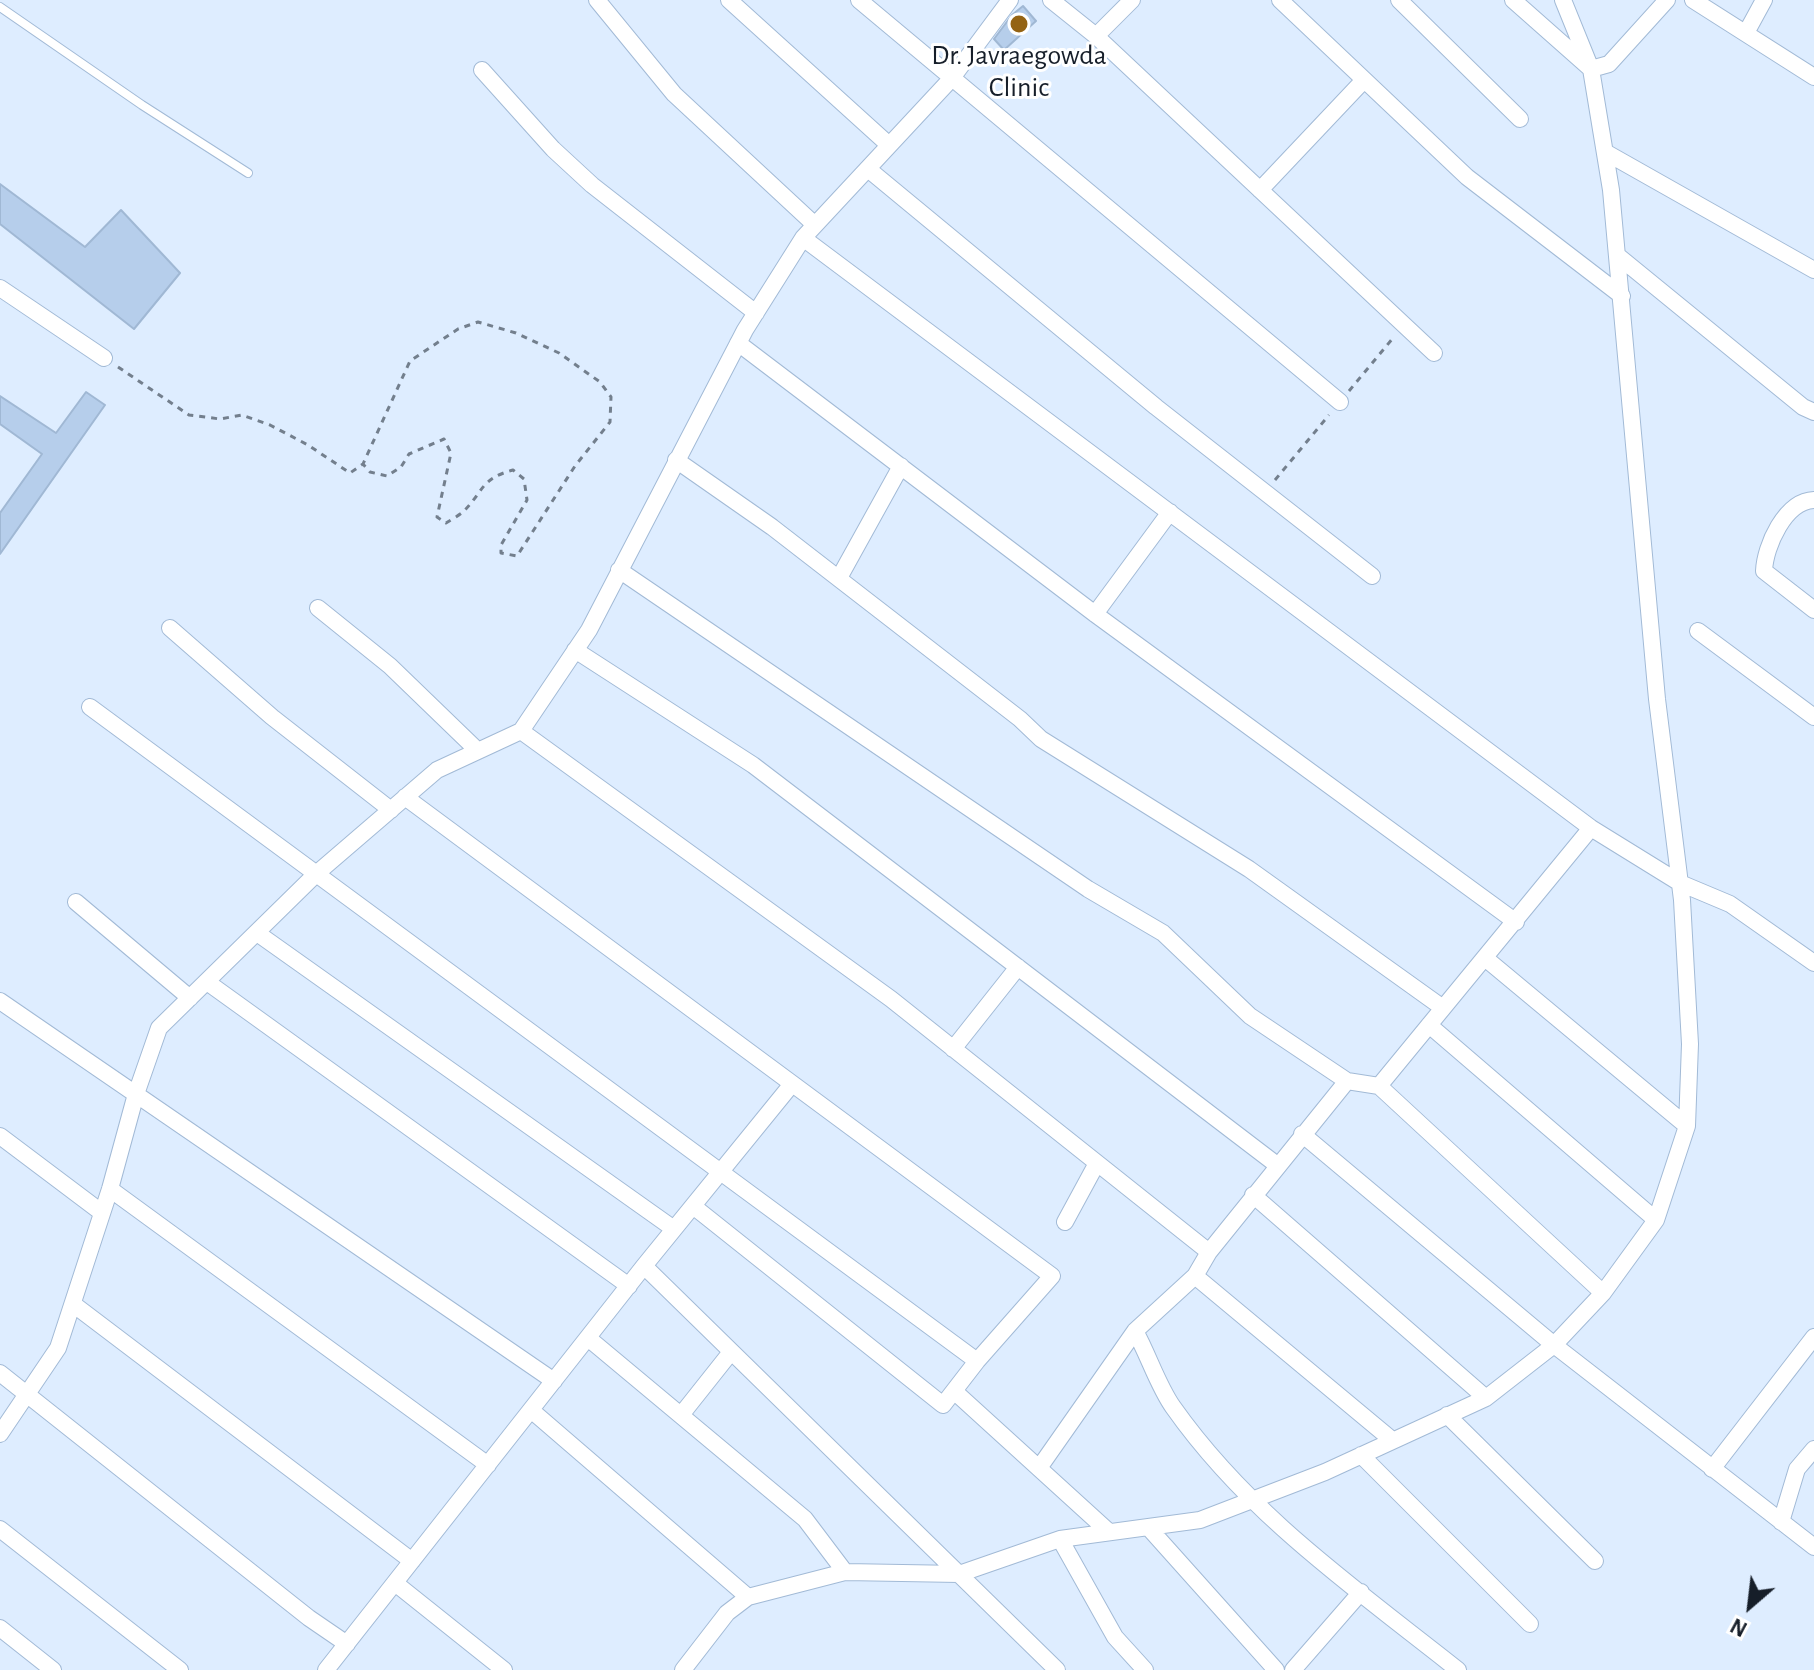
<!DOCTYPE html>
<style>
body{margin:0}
#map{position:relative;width:1814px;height:1670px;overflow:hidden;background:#deedff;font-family:"Alegreya Sans",sans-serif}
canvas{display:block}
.north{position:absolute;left:1710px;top:1566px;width:80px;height:80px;-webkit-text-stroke:6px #fff;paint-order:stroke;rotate:208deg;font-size:22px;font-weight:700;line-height:32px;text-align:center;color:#161e29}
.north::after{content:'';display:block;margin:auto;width:28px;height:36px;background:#161e29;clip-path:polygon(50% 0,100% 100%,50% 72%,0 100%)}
</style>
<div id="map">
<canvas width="1814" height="1670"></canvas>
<div class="north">N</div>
</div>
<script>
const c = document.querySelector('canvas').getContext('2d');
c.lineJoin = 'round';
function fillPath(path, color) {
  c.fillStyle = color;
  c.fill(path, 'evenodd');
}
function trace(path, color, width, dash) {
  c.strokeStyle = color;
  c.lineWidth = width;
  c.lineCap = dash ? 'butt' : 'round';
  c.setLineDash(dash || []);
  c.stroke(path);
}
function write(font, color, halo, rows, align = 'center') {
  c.font = font + ' "Alegreya Sans",sans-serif';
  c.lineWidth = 6;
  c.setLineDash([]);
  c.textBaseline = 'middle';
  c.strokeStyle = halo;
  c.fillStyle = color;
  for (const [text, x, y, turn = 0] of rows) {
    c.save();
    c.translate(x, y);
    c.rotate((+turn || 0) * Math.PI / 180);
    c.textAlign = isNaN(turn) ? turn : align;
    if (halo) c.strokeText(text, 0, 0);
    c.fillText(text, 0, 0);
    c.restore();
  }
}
const building = new Path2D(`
 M1023 6 1036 21 1004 50 994 39 1012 15Z
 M0 184 85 247 121 210 180 273 134 329 0 224Z
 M86 392 105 405 0 554V513L42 454 0 424V396L56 433Z`);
fillPath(building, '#b6ceeb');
trace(building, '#a0b8d4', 2);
const lane = new Path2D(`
 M0 7 142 105 248 173`);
const street = new Path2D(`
 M597 0 674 94 815 225
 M729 0 889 145
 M859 0 1340 402
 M1051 0 1096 36 1434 353
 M1280 0 1467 177 1622 296
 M1399 0 1520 119
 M1513 0 1591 69 1609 64 1667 0
 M1693 0 1814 77
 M1746 33 1764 0
 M1096 36 1132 0
 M482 70 553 149 592 185 756 313
 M1605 152 1814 270
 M868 169 1156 407 1372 576
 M1260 190 1364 80
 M803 238 1591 828 1680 883 1730 904 1814 963
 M1618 256 1803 407 1814 412
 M0 288 104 358
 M738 343 1095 614 1516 922
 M676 460 772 527 1020 719 1041 739 1249 869 1443 1008
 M1814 500C1785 501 1765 546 1764 571L1814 610
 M619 570 1088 889 1163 933 1250 1016 1347 1081
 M839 578 901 466
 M318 608 390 666 478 751
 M1095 614 1170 512
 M170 628 272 717 391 810
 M1698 631 1814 717
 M575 650 753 765 1277 1165
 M90 707 977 1361
 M521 731 891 999 1209 1252
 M405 797 1052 1276 977 1361 943 1405 693 1206
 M76 902 190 998
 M257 933 674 1229
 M1485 958 1687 1126
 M207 982 629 1286
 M0 1001 554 1381
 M1429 1025 1656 1220
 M953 1049 1018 967
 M1379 1086 1603 1293
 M1302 1134 1554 1345 1814 1547
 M0 1136 101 1212
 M110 1189 488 1465
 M1253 1195 1486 1398
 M1065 1222 1097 1163
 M644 1266 1057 1670
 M1195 1276 1392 1440
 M73 1304 412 1561
 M1135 1331C1148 1354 1158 1386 1173 1407 1249 1515 1356 1589 1458 1670
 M588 1338 805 1519 845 1572
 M0 1373 309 1618 347 1644
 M954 1391 1109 1532
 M531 1410 748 1597
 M681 1415 731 1352
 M1447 1415 1595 1561
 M0 1434 58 1348 110 1189 136 1094 159 1028 316 874 437 770 521 731 589 630 745 330 803 238 952 78 1010 0
 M1361 1455 1530 1624
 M1039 1468 1135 1331 1195 1276 1209 1252 1347 1081 1379 1086 1591 828
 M1712 1469 1814 1337
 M1781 1522 1797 1469 1814 1449
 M1148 1527 1276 1670
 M0 1529 180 1670
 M1060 1539 1115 1637 1145 1670
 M395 1583 504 1670
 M0 1628 53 1670
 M326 1670 644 1266 792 1084
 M683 1670 727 1613 748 1597 845 1572 959 1574 1060 1539 1200 1520 1325 1472 1486 1398 1554 1345 1603 1293 1656 1220 1687 1126 1690 1044 1682 900 1657 699 1611 190 1591 69 1563 0
 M1293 1670 1361 1592`);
trace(lane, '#a2bad6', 10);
trace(street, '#a2bad6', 18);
trace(new Path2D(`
 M118 367 189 415 220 419 242 415 270 425 308 445 350 473 363 464 410 361 458 329 478 322 516 333 559 353 600 382 611 397 610 422 575 466 517 556 501 553V545L527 500 524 479 513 470C480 479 484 491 463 512 458 516 451 520 446 523L437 517 451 453 444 439 409 454 401 467 387 476 370 472 363 464
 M1349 391 1393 338
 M1275 480 1329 415`), '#737f8d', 3, [6, 6]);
trace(lane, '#fff', 8);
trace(street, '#fff', 16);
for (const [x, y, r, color] of [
 [1019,24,10,"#946313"]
]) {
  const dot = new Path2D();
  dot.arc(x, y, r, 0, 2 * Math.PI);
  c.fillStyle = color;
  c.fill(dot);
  trace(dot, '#fff', 3);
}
write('28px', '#161e29', '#fff', [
 ["Dr. Javraegowda",1019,56],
 ["Clinic",1019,88]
]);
</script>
